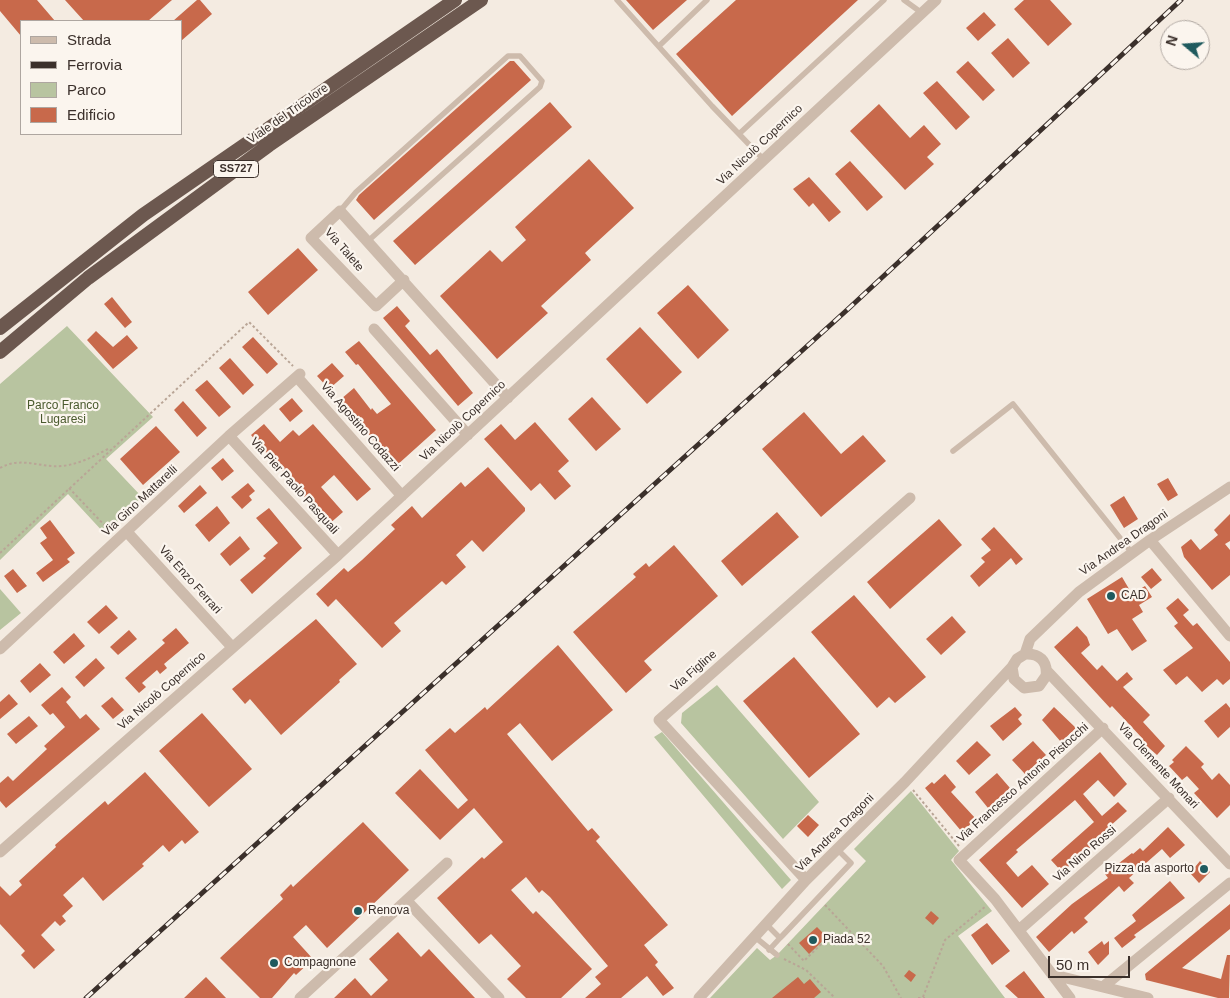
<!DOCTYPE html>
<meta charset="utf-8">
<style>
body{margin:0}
#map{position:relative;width:1230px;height:998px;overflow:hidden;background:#f4ebe1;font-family:Arial,sans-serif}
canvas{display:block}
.legend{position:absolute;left:20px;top:20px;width:162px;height:115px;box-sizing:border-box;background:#fbf5ee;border:1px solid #aea6a0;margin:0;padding:6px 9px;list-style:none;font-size:15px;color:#3b302b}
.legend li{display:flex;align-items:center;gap:10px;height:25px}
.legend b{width:25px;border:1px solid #aea6a0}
.north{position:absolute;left:1160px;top:20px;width:50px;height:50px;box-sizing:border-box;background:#fbf5ee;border:1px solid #aea6a0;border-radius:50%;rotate:288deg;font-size:14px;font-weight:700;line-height:20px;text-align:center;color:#3b302b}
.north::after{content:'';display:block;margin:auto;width:18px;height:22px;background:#1f5a5e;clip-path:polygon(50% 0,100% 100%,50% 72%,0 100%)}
.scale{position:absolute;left:1048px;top:956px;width:82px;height:22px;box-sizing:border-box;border:2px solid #3b302b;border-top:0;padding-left:6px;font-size:15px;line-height:18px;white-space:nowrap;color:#3b302b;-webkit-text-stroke:4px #fbf5ee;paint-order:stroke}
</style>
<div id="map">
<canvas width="1230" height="998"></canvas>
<ul class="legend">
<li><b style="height:6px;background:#cdbbac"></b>Strada</li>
<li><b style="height:6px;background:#3b302b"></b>Ferrovia</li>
<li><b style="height:14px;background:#b8c4a0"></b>Parco</li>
<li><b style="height:14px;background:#c8694b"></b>Edificio</li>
</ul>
<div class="north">N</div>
<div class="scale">50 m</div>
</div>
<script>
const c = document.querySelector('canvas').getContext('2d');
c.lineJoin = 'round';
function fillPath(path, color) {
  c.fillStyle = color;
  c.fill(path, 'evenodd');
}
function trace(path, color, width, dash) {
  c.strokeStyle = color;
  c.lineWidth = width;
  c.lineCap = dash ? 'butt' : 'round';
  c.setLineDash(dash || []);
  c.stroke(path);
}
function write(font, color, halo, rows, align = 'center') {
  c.font = font + ' Arial,sans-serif';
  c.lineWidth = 4.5;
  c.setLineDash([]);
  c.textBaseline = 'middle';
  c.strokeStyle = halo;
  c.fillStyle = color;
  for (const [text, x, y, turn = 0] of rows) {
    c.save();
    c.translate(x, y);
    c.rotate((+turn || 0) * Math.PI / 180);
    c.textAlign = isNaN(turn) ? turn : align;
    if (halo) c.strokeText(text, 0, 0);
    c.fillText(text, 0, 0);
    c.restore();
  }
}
fillPath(new Path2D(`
 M67 326 153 417 106 459 142 497 105 534 68 494 0 560V384Z
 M0 589 21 613 0 630Z
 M717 685 819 802 783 839 681 723 682 713Z
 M662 732 791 880 782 889 654 737Z
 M911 791 959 851 951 860 992 911 958 936 1005 998H710L757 948 770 960 777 955 866 861 854 849Z`), '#b8c4a0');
fillPath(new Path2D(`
 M0 0H37L55 21H21V36L0 11Z
 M65 0H172L148 21H84Z
 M197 0H200L212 14 181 41V21H173Z
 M626 0H687L653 30Z
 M736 0H858L732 116 676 54Z
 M1024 0H1050L1072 24 1048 46 1014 9Z
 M984 12 996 25 978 41 966 28Z
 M1008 38 1030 63 1013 78 991 53Z
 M510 61H514L531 80 374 220 356 200 359 195Z
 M968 61 995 90 983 101 956 72Z
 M937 81 970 117 956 130 923 93Z
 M550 102 572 127 415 265 393 241Z
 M879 104 910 138 924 125 941 144 927 157 934 164 905 190 850 131Z
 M589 159 634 208 585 253 591 260 541 306 548 313 497 359 440 296 490 250 502 262 526 240 515 227Z
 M850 161 883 197 867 211 835 174Z
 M809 177 841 212 829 222 813 203 809 207 793 189Z
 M298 248 318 270 268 315 248 292Z
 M688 285 729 330 698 359 657 313Z
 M112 297 132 322 125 328 104 304Z
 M397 306 410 321 405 326 430 355 437 349 473 393 458 406 383 318Z
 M640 327 682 372 647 404 606 359Z
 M96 331 113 347 127 335 138 348 113 369 87 340Z
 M253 337 278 364 267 374 242 347Z
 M359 341 436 430 396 466 342 404 343 403 341 399 354 388 371 410 372 408 377 414 391 404 358 364 356 365 345 352Z
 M230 358 254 385 243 395 219 368Z
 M332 363 344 376 329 389 317 376Z
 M207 380 231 407 219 417 195 390Z
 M592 397 621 429 596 451 568 419Z
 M292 398 303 411 290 422 279 409Z
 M183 401 207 428 197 437 174 410Z
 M804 412 841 454 863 435 886 461 821 517 762 449Z
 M535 422 569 461 558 471 571 486 555 500 540 483 531 491 484 439 501 424 515 440Z
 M264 424 280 442 293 430 299 436 313 424 371 489 357 501 334 475 321 487 343 512 328 525 251 435Z
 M156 426 180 452 143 485 120 459Z
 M223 458 234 471 222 481 211 468Z
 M488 467 525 508V511L483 552 472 540 456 555 466 567 446 585 442 581 394 623 401 631 382 648 336 599 328 607 316 594 344 568 348 572 362 560 395 529 391 525 412 506 422 518 461 482 465 487Z
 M1168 478 1178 495 1168 501 1157 484Z
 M248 483 255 491 249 496 252 500 242 509 231 497Z
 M200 485 207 493 184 513 178 506Z
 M1124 496 1138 519 1124 528 1110 505Z
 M217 506 230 523 209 542 195 525Z
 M269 508 302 548 252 594 240 580 266 558 263 556 278 543 256 518Z
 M777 512 799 537 742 586 721 561Z
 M1230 514V541L1225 544 1230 550V575L1212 590 1184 557 1181 547 1191 539 1200 550 1218 535 1214 530Z
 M939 519 962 545 890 609 867 582Z
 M50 520 75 553 67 559 70 562 43 582 36 573 53 560 40 543 47 538 40 528Z
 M994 527 1023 559 1016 565 1011 558 979 587 970 576 985 562 981 558 991 550 981 539Z
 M240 536 250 549 230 566 220 554Z
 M674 545 718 596 644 661 652 670 626 693 573 632 636 577 633 574 646 563 649 567Z
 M1152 568 1162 580 1151 589 1141 577Z
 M13 569 27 586 17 593 4 576Z
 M1122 577 1132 594 1145 586 1152 597 1139 605 1143 612 1132 619 1147 641 1132 651 1117 629 1108 634 1087 599Z
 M854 595 926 677 895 703 889 697 877 708 811 632Z
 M1178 598 1189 610 1183 615 1193 626 1197 623 1230 662V679L1223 685 1217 679 1202 692 1187 676 1176 685 1163 670 1193 648 1174 626 1178 623 1166 608Z
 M106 605 118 618 99 634 87 622Z
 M952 616 966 632 941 655 926 639Z
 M316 619 357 664 339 680 340 682 281 735 250 699 245 704 232 689Z
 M1077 626 1087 637 1090 645 1081 653 1097 670 1102 665 1117 681 1127 672 1133 679 1123 687 1150 715 1143 722 1165 746 1157 755 1141 741 1143 739 1112 706 1110 708 1054 647Z
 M176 628 189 643 164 664 167 668 160 674 157 670 142 683 146 687 139 693 125 678 165 643 162 640Z
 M129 630 137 639 118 655 110 647Z
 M74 633 85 646 64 664 53 652Z
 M558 645 613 710 552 761 520 723 507 734 588 831 592 828 600 837 596 841 668 925 644 945 658 962 655 965 674 988 663 996 647 976 621 998H585L601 984 595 977 608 966 550 897 542 890 539 893 526 877 511 890 533 914 536 911 592 969 561 998H526L507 979 521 966 491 934 479 944 437 898 482 857 484 859 503 842 474 808 440 840 395 793 420 769 458 809 468 800 425 750 450 728 455 733 485 707 487 710Z
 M794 657 860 734 809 778 743 701Z
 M96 658 105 668 84 687 75 677Z
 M40 663 51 675 30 693 20 681Z
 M62 687 71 697 66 702 80 719 86 714 100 729 6 808 0 801V783L8 776 13 781 47 749 44 746 65 727 53 713 50 715 41 705Z
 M9 694 18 704 0 719V702Z
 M112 697 124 710 113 719 101 706Z
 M1226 703 1230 708V727L1218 738 1204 721Z
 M1015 707 1022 715 1018 719 1022 724 1003 741 990 726Z
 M1054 707 1076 728 1061 742 1042 720Z
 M202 713 252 769 209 807 159 751Z
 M29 716 38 726 16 744 7 734Z
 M977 741 991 755 969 775 956 761Z
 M1033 741 1046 755 1025 774 1012 760Z
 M1186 746 1204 764 1201 767 1212 780 1219 773 1230 785V805L1217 818 1194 793 1199 789 1187 776 1182 780 1169 766 1174 762 1172 760Z
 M1100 752 1127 784 1114 797 1098 780 1083 794 1102 816 1118 802 1127 811 1109 827 1095 842 1096 843 1062 872 1051 860 1094 822 1075 800 1016 850 1018 852 1006 863 1018 877 1032 865 1049 884 1022 908 979 860Z
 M145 772 199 832 185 844 182 840 169 852 163 845 142 864 144 866 103 901 83 877 63 895 73 906 62 916 66 921 60 926 55 921 41 935 55 950 34 969 21 955 25 951 0 924V886L10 896 22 885 19 881 56 847 55 845 105 801 108 805Z
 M997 773 1010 788 988 808 975 792Z
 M945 774 956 787 951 792 976 819 962 832 925 788 932 782 934 784Z
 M808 815 819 825 808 837 797 826Z
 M363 822 409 870 327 948 306 925 293 937 313 959 296 975 294 973 272 998H260L220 958 283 899 280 895 291 884 293 887Z
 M1168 827 1185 845 1170 858 1162 849 1129 878 1134 883 1124 892 1119 886 1084 918 1088 922 1074 934 1072 931 1049 952 1036 937 1072 904 1108 878 1105 874 1132 853 1133 854 1140 848 1143 851Z
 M1200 861 1210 872 1199 883 1190 873Z
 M1170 881 1185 898 1134 935 1136 937 1122 948 1114 938 1136 921 1132 915Z
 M1230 904V929L1182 968 1221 979 1227 955H1230L1229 998H1218L1146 980 1145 974Z
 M931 911 939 918 933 925 925 918Z
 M987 923 1010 951 992 965 971 935Z
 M817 927 827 937 809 954 799 943Z
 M398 932 421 957 429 949 475 998H334L355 978 371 996 388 980 369 959Z
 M1102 941 1104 945 1109 941V954L1098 965 1088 952Z
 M909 970 916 975 911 982 904 976Z
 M1024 971 1045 998H1018L1005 986Z
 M206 977 226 998H184Z
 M798 977 804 984 810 979 821 992 814 998H772Z`), '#c8694b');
trace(new Path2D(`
 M0 468C21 456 40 468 62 466 80 464 94 456 110 448
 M69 488 110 531
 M0 553 249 322 293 366
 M913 790 959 846
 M825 905 883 966 901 998
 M788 944 804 961 822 943
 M784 959 806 970 835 998
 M923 997 945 940 986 906
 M918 998H925`), '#b9a596', 2, [2.5, 2.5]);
trace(new Path2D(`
 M617 0 712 106 764 160
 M904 0 922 13
 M659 46 707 0
 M740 133 884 0
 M340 211 356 192 508 56H520L542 81 540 87 368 241
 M953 451 1013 404 1132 553
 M767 925 780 938 782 936 851 863 838 850
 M755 937 777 955
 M769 950 780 938`), '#cdbbac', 5.5);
trace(new Path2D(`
 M404 280 376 306 311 238 340 211 508 398
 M374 329 468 435
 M297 377 402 496
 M229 436 338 555
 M127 532 232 647
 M1150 540 1230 636
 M0 649 229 436 300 374
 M1025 654 1030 639 1079 592 1150 540 1230 487
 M1047 671 1230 864
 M0 852 338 555 936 0
 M806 880 659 720 910 498
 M407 901 499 998
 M1019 930 1169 798
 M1054 975 1148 998
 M1104 986 1230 883
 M300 998 447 863
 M699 998 806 880 905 782 1012 667 1017 659 1025 654C1039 653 1048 661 1046 676L1039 686 1024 688 1014 679 1012 667
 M1070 998 995 899 959 860 1103 728`), '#cdbbac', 11);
trace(new Path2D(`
 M0 328 143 215 455 0
 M0 352 88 278 269 145 481 0`), '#6c584f', 14);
const rail = new Path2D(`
 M86 998 847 310 1181 0`);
trace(rail, '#3b302b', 5);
trace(rail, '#fbf5ee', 3, [9]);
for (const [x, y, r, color] of [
 [1111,596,5,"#1f5a5e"],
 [1204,869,5,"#1f5a5e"],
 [358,911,5,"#1f5a5e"],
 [813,940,5,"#1f5a5e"],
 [274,963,5,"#1f5a5e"]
]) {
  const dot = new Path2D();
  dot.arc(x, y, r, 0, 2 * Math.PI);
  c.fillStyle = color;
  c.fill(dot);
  trace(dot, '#fbf5ee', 2);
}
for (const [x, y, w] of [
 [236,169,45]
]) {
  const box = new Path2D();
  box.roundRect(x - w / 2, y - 8.5, w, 17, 4);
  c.fillStyle = '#fbf5ee';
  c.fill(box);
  trace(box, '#3b302b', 1);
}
write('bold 11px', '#3b302b', null, [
 ["SS727",236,169]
]);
write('12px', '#3b302b', '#fbf5ee', [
 ["Viale del Tricolore",288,114,-35],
 ["Via Nicolò Copernico",760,145,-43],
 ["Via Talete",344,250,49],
 ["Via Nicolò Copernico",463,421,-43],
 ["Via Agostino Codazzi",360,427,49],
 ["Via Pier Paolo Pasquali",294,486,48],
 ["Via Gino Mattarelli",140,501,-43],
 ["Via Andrea Dragoni",1124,543,-35],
 ["Via Enzo Ferrari",190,580,48],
 ["Via Figline",694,671,-41],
 ["Via Nicolò Copernico",162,691,-41],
 ["Via Clemente Monari",1158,766,47],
 ["Via Francesco Antonio Pistocchi",1023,783,-42],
 ["Via Andrea Dragoni",835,833,-45],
 ["Via Nino Rossi",1085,854,-41]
]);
write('12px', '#4a5a2e', '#fbf5ee', [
 ["Parco Franco",63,406],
 ["Lugaresi",63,420]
]);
write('12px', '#3b302b', '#fbf5ee', [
 ["CAD",1121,596],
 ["Pizza da asporto",1194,869,"right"],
 ["Renova",368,911],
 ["Piada 52",823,940],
 ["Compagnone",284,963]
], 'left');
</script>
